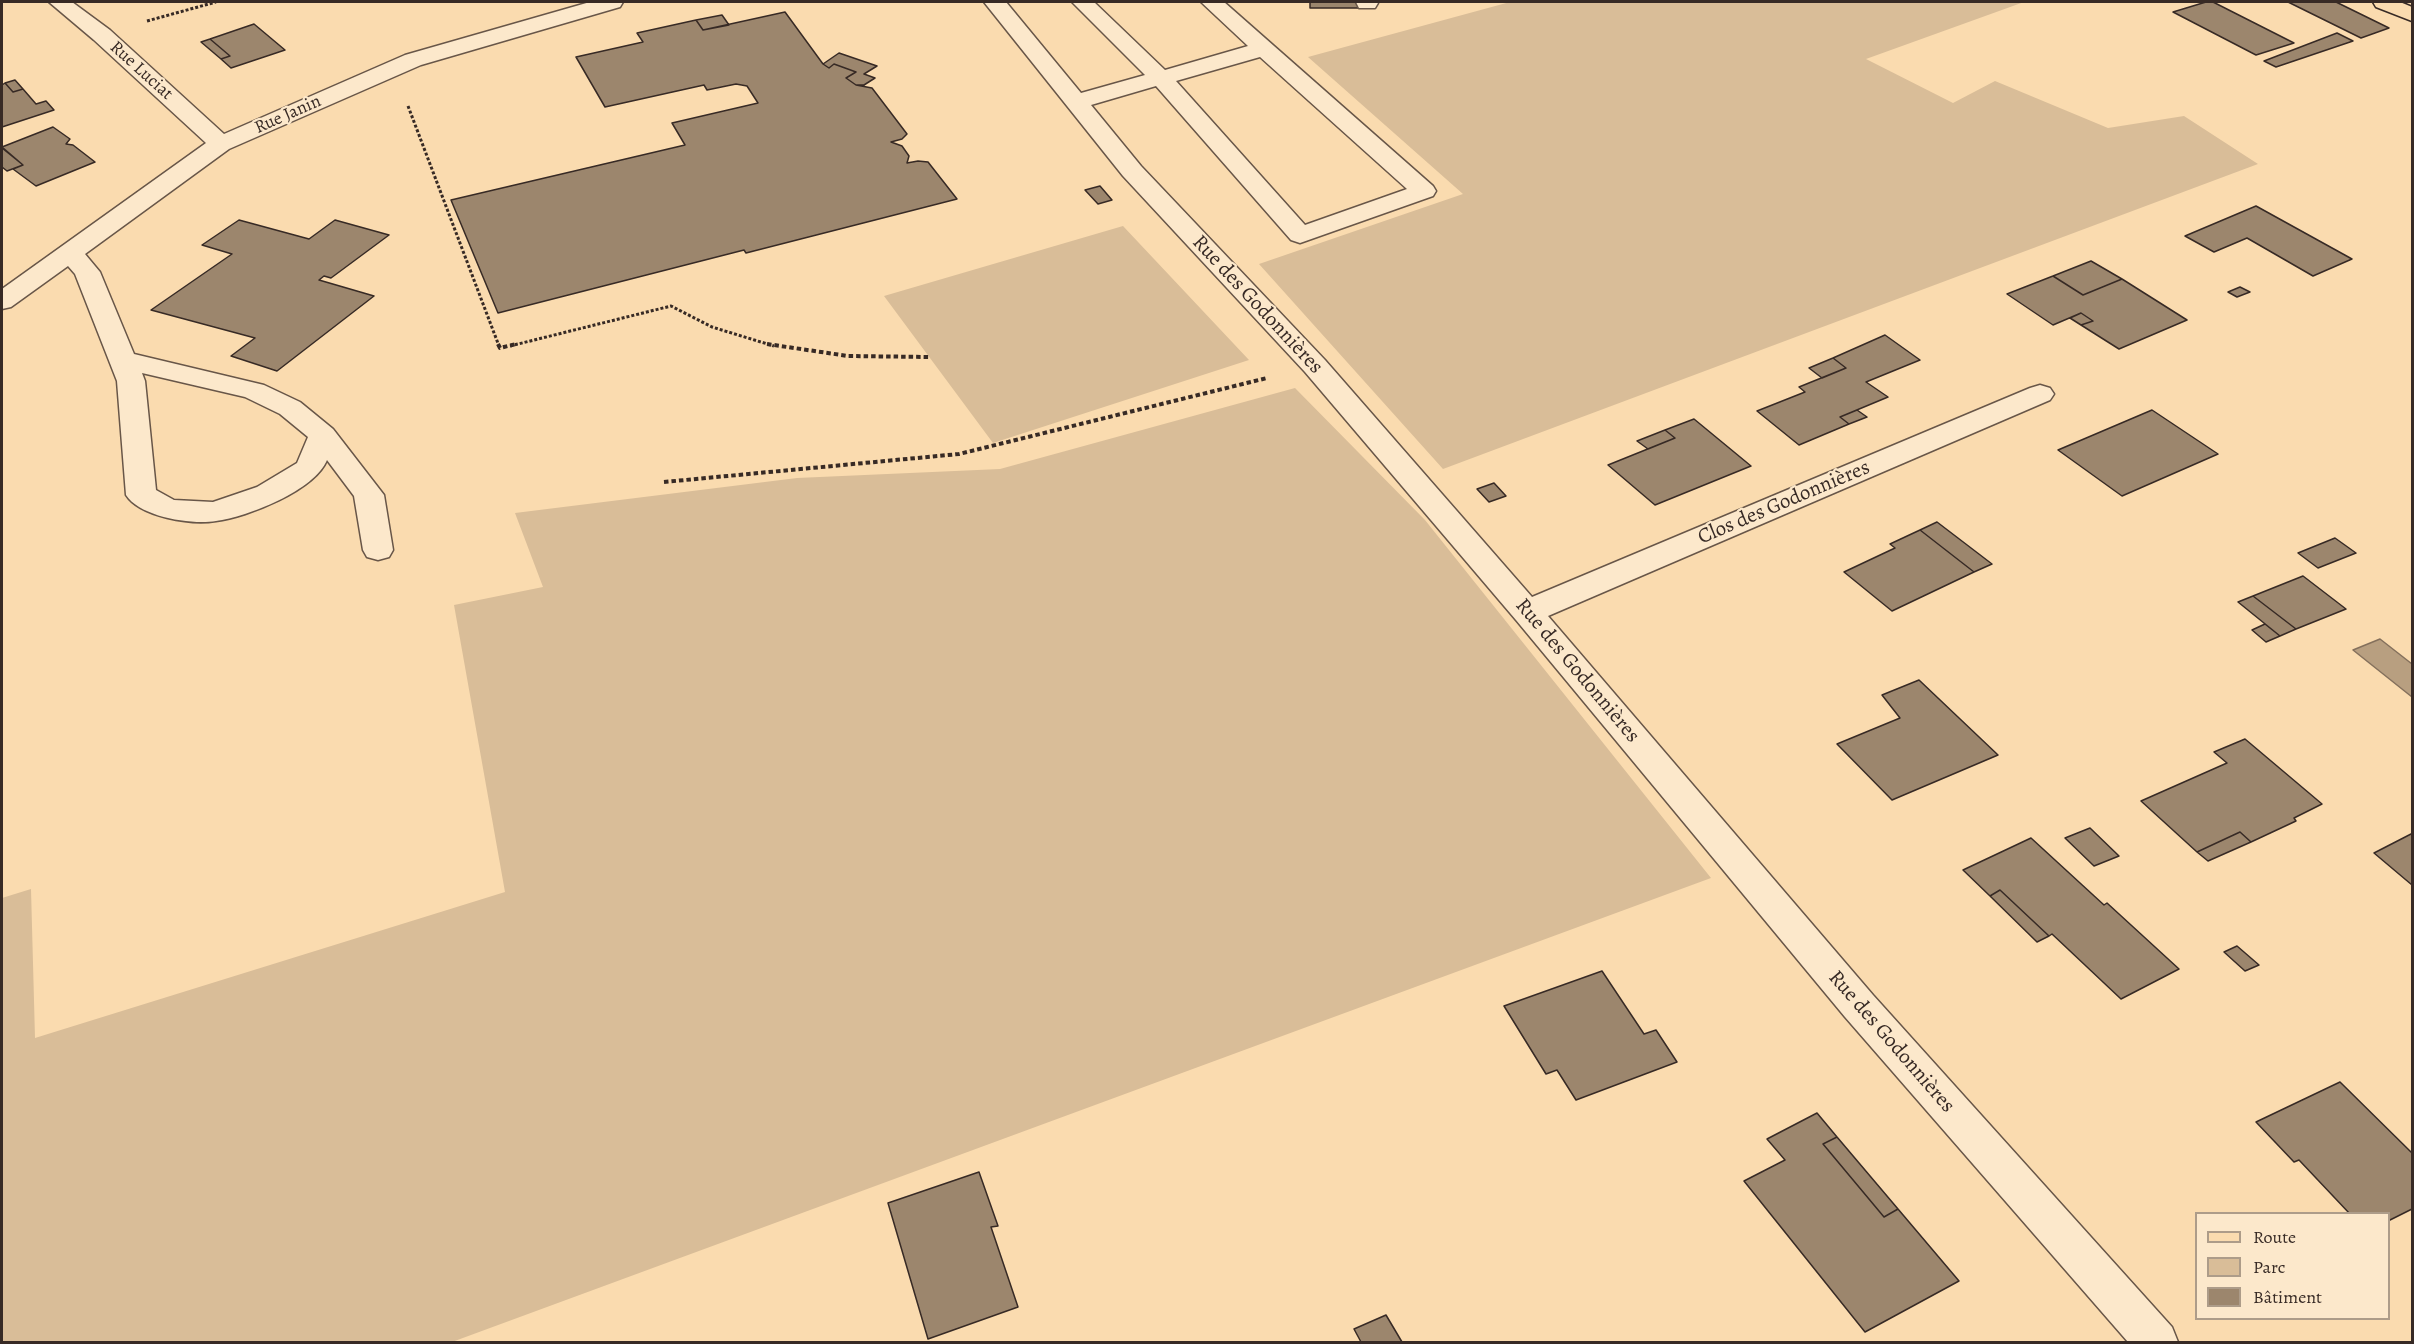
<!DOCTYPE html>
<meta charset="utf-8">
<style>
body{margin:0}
#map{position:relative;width:2414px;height:1344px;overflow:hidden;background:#fadbaf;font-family:Alegreya,serif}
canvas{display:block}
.frame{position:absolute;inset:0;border:3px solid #372a25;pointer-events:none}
.legend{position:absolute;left:2195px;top:1212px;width:195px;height:108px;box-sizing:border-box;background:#fce8cb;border:2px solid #ad9c89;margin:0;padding:8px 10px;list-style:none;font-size:18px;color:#372a25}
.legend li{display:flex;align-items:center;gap:12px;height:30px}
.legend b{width:30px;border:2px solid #ad9c89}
</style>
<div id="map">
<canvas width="2414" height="1344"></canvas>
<div class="frame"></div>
<ul class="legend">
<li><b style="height:8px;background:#fadbaf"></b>Route</li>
<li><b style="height:16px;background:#d9bd98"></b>Parc</li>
<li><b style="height:16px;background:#9c866d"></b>Bâtiment</li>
</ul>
</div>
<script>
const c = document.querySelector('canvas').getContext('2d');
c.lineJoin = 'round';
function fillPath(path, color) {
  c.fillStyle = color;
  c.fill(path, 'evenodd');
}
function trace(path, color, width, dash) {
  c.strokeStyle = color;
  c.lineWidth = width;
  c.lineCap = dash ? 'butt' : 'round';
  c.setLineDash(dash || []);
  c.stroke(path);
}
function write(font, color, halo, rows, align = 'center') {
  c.font = font + ' Alegreya,serif';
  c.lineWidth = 4.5;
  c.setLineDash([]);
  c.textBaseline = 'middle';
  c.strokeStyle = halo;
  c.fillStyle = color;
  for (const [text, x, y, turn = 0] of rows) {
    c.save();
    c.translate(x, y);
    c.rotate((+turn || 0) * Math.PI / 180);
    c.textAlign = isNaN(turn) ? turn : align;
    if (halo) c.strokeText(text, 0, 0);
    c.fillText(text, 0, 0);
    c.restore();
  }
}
fillPath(new Path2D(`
 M1510 2H2024L1866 59 1953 103 1995 81 2108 128 2184 116 2258 164 1443 469 1259 264 1463 194 1308 57Z
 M1123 226 1249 360 993 443 884 296Z
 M1295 388 1425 520 1711 878 452 1342H2V898L31 889 35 1038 505 892 454 605 543 587 515 513 797 478 1000 469Z`), '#d9bd98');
const water = new Path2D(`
 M2380 639 2412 664V697L2353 650Z`);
fillPath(water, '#b89f80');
trace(water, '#84705c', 1.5);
const building = new Path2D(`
 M1310 2H1364L1365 8H1310Z
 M2206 2H2213L2294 43 2256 55 2173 12Z
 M2288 2H2336L2389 28 2361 38Z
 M785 12 823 64 829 68 834 64 856 72 846 78 856 85 872 88 907 134 902 139 891 142 902 146 909 156 907 163 918 161 928 162 957 199 746 253 744 250 498 313 451 200 685 145 672 123 758 103 747 86 736 84 707 90 704 85 605 107 576 57 643 42 637 33 696 20 703 30Z
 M722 15 729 25 703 30 696 20Z
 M254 24 285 50 231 68 221 59 230 56 210 39Z
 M2337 33 2353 41 2276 67 2264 61Z
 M210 39 230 56 221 59 201 42Z
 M839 53 877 66 864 74 875 78 864 85H856L846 78 856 72 834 64 829 68 823 64Z
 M15 80 23 89 13 92 5 83Z
 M5 83 13 92 23 89 36 104 46 101 54 110 2 127V85Z
 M53 127 70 139 66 144 73 145 95 162 36 186 13 169 23 165 2 147Z
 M2 148 23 165 7 171 2 167Z
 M1100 186 1112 200 1098 204 1085 190Z
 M2256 206 2352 259 2313 276 2247 238 2214 252 2185 236Z
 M239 220 309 239 335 220 389 235 331 278 324 276 319 280 374 296 277 371 231 356 255 338 151 310 232 254 202 245Z
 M2091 261 2122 279 2083 295 2053 276Z
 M2053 276 2083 295 2122 279 2187 320 2119 349 2081 325 2093 321 2081 313 2053 325 2007 294Z
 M2240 287 2250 292 2237 297 2228 292Z
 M2081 313 2093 321 2081 325 2070 318Z
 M1885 335 1920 360 1866 382 1888 397 1840 417 1849 424 1799 445 1757 411 1805 392 1799 387 1846 368 1833 358Z
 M1833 358 1846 368 1822 378 1809 368Z
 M1857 410 1867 417 1849 424 1840 417Z
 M2152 410 2218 454 2122 496 2058 450Z
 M1694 419 1751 466 1655 505 1608 465 1675 438 1665 430Z
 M1665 430 1675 438 1648 449 1637 441Z
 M1494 483 1506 496 1489 502 1477 489Z
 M1937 522 1992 564 1974 572 1920 530Z
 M1920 530 1974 572 1892 611 1844 572 1895 548 1890 544Z
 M2335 538 2356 553 2318 568 2298 553Z
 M2303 576 2346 609 2296 629 2253 596Z
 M2253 596 2296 629 2280 636 2238 602Z
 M2265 624 2280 636 2266 642 2252 630Z
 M1919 680 1998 755 1892 800 1837 744 1900 718 1882 695Z
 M2245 739 2322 804 2294 818 2296 821 2251 842 2240 832 2197 852 2141 801 2227 763 2214 752Z
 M2090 828 2119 856 2094 866 2065 838Z
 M2240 832 2251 842 2208 861 2197 852Z
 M2411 834 2412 835V885L2374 853Z
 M2031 838 2104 905 2107 903 2179 969 2121 999 2052 934 2049 936 2000 890 1990 896 1963 870Z
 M2000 890 2049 936 2037 942 1990 896Z
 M2237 946 2259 965 2245 971 2224 952Z
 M1602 971 1644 1034 1656 1030 1677 1062 1576 1100 1557 1070 1546 1074 1504 1006Z
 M2340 1082 2412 1153V1209L2388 1221V1214H2350L2299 1160 2294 1162 2256 1122Z
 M1817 1113 1837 1137 1823 1144 1884 1217 1898 1209 1959 1281 1865 1332 1744 1181 1785 1160 1767 1139Z
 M1837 1137 1898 1209 1884 1217 1823 1144Z
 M979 1172 998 1226 991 1227 1018 1307 928 1339 888 1203Z
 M1386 1315 1402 1342H1361L1354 1329Z`);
fillPath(building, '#9c866d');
trace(building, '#372a25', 1.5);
const minor = new Path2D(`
 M49 2H72L110 30 224 134 405 55 590 2H623L620 7 421 65 229 149 85 254 100 272 134 354 264 385 300 402 333 429 384 495 393 550 389 557 378 560 367 557 363 550 354 496 327 460C315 490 248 517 216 521 191 525 140 517 126 495L117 381 75 274 68 266 11 307 2 309V289L206 143 94 40ZM142 373 245 397 280 414 308 437 297 463 257 487 213 502 174 500 156 490 145 381Z
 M984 2H1006L1081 93 1145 75 1072 2H1094L1165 70 1248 46 1201 2H1224L1433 186 1436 191 1433 196 1300 243 1291 240 1156 86 1091 105 1141 166 1325 360 1532 597 2030 388 2040 385 2050 388 2054 394 2050 400 1548 616 1873 995 2172 1327 2178 1342H2128L1845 1017 1516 620 1305 372 1123 176ZM1260 57 1407 189 1305 225 1176 81Z
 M1356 2H1377L1378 3 1375 8H1359Z`);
const major = new Path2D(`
 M2373 2H2400L2412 7V21L2376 7Z`);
trace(minor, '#685648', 3);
trace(major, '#372a25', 3);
trace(new Path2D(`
 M147 21 216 2
 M408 106 499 346
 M510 346 671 306 712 327 774 346`), '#372a25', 3, [3, 2]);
trace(new Path2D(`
 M498 344 500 348 516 344
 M767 344 848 356 929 357
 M664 482 959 454 1267 378`), '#372a25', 4, [4.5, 3]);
fillPath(minor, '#fce8cb');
fillPath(major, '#fadbaf');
write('18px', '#372a25', '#fce8cb', [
 ["Rue Luciat",141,71,42],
 ["Rue Janin",288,115,-24]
]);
write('21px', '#372a25', '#fce8cb', [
 ["Rue des Godonnières",1257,305,47],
 ["Clos des Godonnières",1784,503,-23],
 ["Rue des Godonnières",1577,671,50],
 ["Rue des Godonnières",1891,1042,49]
]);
</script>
